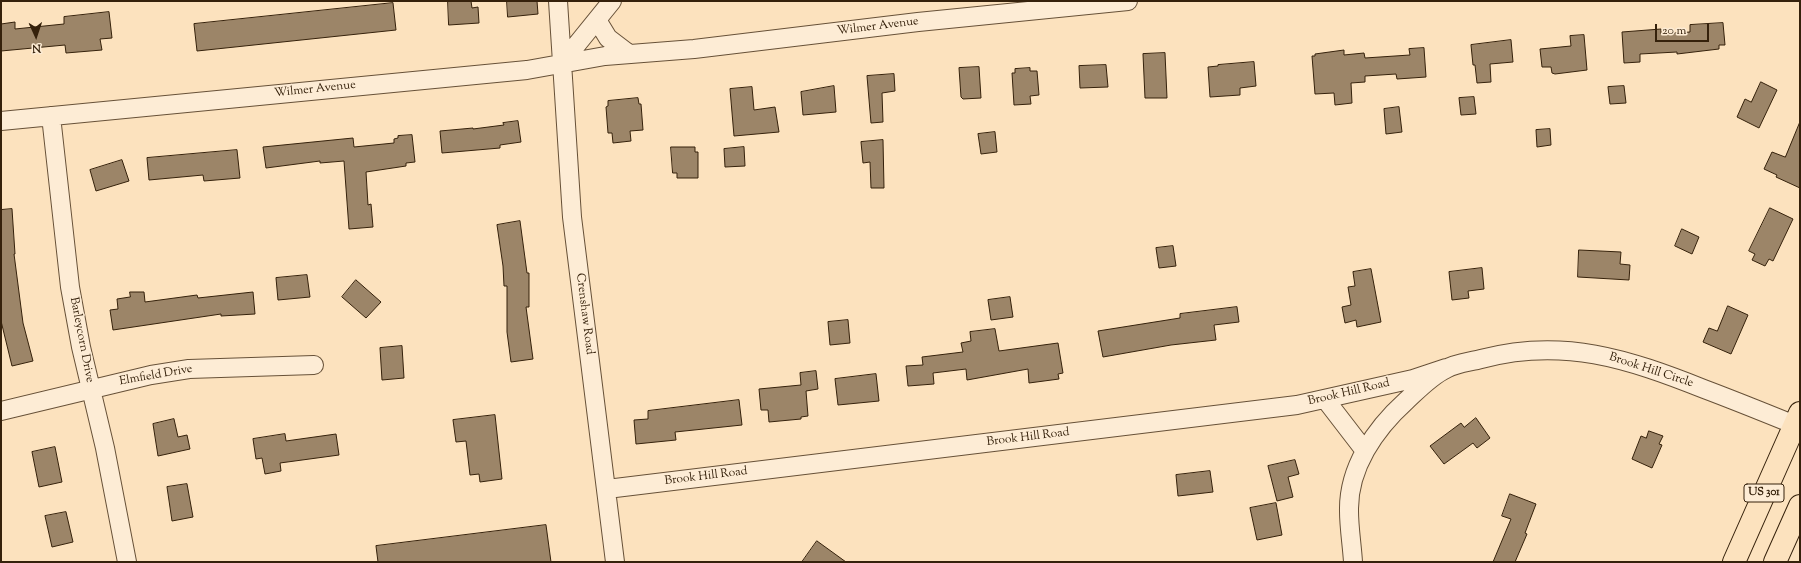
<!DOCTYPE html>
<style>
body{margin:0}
#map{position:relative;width:1801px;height:563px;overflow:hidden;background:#fce2be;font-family:"Sorts Mill Goudy",serif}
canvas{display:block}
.frame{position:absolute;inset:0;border:2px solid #35210b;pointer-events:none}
.north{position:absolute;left:16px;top:16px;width:40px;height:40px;-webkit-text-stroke:3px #fdecd5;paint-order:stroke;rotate:177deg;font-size:11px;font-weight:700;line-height:16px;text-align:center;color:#35210b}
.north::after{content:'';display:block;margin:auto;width:14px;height:18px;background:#35210b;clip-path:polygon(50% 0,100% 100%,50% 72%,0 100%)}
.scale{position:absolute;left:1655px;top:24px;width:54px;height:18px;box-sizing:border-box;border:2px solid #35210b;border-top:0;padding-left:5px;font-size:12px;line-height:14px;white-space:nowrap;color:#35210b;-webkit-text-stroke:3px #fdecd5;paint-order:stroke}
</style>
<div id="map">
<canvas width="1801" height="563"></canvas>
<div class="frame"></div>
<div class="north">N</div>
<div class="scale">20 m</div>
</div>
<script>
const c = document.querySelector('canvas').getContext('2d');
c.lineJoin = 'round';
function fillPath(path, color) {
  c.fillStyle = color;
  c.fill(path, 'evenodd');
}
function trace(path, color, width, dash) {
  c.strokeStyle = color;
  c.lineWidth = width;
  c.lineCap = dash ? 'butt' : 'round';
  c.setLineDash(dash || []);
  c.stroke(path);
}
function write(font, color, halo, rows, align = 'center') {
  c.font = font + ' "Sorts Mill Goudy",serif';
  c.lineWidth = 3;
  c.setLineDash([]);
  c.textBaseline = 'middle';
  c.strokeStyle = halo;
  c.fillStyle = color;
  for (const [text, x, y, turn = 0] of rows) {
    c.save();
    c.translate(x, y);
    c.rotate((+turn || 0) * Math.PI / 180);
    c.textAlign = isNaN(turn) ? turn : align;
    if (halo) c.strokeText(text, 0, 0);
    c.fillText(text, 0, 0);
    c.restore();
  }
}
const building = new Path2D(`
 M448 1H471L472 8 478 7 479 23 449 25Z
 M507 1H537L538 14 508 17Z
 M393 3 396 30 197 51 194 24Z
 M109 12 112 38 100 39 102 50 66 53 65 45 1 51V24L15 22V29L64 24V17Z
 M1723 23 1725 45H1719V49L1677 54V52L1640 54V62L1624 63 1622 32 1661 29V34L1690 32V25Z
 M1584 35 1587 70 1555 74 1552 73 1551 67H1542L1540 49 1571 46 1570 36Z
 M1511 40 1513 62 1490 64 1491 82 1477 83 1475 65H1473L1471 45Z
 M1424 48 1426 77 1397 79 1396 74 1365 76V82L1351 83 1352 103 1335 105 1334 93 1315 94 1312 56H1315V54L1344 50V55L1364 53 1365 58 1410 55 1409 49Z
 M1165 53 1167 98H1145L1143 54Z
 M1254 62 1256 86 1240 88V95L1210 97 1208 67 1218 66V65Z
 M1106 65 1108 87 1080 88 1079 66Z
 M979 67 981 98 963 99 961 97 959 68Z
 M1030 68V71H1037L1039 95 1030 96 1031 104 1014 105 1012 73H1015V69Z
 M894 74 895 91 882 93 883 122 871 123 867 76Z
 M1761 82 1777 90 1759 128 1737 117 1745 99 1751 102Z
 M834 86 836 112 803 115 801 92Z
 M1624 86 1626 103 1610 104 1608 87Z
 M752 87 754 110 775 107 779 132 734 136 730 89Z
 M1474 97 1476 114 1461 115 1459 98Z
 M638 98 639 104H641L643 130 630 131 631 141 613 143 612 133H608L606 107 608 106V101Z
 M1399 107 1402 132 1386 134 1384 109Z
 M518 121 521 142 500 145V148L442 153 440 131 473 128V129L504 125 503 123Z
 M1800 122V188L1776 177 1777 175 1764 169 1772 152 1785 157Z
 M1550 129 1551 145 1537 147 1536 130Z
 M995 132 997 152 981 154 978 134Z
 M412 135 415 162 406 163V166L366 172 368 205 371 204 373 227 349 229 344 161 320 163V161L266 168 263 147 353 138 354 147 394 143V139L398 138V136Z
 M883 140 884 188H871L870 162 863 163 861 142Z
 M671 147H695V152H698V178H677V173H673Z
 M744 147 745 166 725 167 724 149Z
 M237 150 240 178 204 181 203 175 149 180 147 158Z
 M122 160 129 181 96 191 90 170Z
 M1770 208 1793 219 1773 261 1769 259 1765 266 1752 260 1755 254 1749 251Z
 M12 209 15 254H14L23 323 33 361 12 366 1 321V210Z
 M520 221 527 273H529V307H526L533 359 511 362 507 332V286H504L503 266 497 225Z
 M1682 229 1699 237 1692 254 1675 246Z
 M1173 246 1176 266 1159 268 1156 248Z
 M1579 250 1621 252 1620 264 1630 265 1629 280 1578 277Z
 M1482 268 1484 289 1468 291 1469 298 1452 300 1449 272Z
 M1371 269 1381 322 1357 327 1356 320 1345 323 1342 307 1351 305 1348 287 1355 286 1353 272Z
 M307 275 310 297 278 300 276 278Z
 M356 280 381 302 366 318 342 297Z
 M130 292H144L145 302 197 295 198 298 253 292 255 314 221 316V314L113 330 110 310 118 309 117 299 130 297Z
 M1010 297 1013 317 991 320 988 300Z
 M1728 306 1748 315 1731 354 1703 342 1709 328 1717 331Z
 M1237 307 1239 322 1214 325 1216 340 1171 345 1103 357 1098 331 1180 318V314Z
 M848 320 850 343 830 345 828 322Z
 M995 329 999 351 1058 343 1063 373 1058 374 1059 379 1029 383 1028 369 967 380 966 369 933 373 934 384 908 386 906 366 923 365 922 357 963 352 961 343 971 341 970 332Z
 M402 346 404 378 382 380 380 348Z
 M816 371 818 389 806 391 808 416 801 417V419L769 422 768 410H761L759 389 801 385 800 373Z
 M876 374 879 401 838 405 835 379Z
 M739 400 742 425 675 432 676 440 636 444 634 420 648 419V411Z
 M495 415 502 479 480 482 479 474 470 475 466 441 456 442 453 420Z
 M1476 418 1490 438 1477 448 1473 443 1444 464 1430 446 1461 423 1464 427Z
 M174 419 178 437 187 435 190 449 158 456 153 424Z
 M1649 431 1663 436 1659 444 1662 445 1652 468 1632 459 1641 436 1646 438Z
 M285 434 286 441 336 434 339 455 280 463 281 471 265 474 262 458 256 459 253 439Z
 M55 447 62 482 39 487 32 452Z
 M1295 460 1299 474 1288 477 1293 497 1277 501 1268 466Z
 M1210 471 1213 492 1178 496 1176 475Z
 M187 484 193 517 172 521 167 487Z
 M1510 494 1536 504 1525 533 1527 534 1515 562H1493L1511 519 1502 516Z
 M1276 503 1282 535 1257 540 1250 508Z
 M66 512 73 542 52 547 45 516Z
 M546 525 551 562H378L376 546Z
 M817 541 846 562H802Z`);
fillPath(building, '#9c8568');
trace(building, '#35210b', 1);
const minor = new Path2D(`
 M558 1 572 217 615 562
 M597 20 608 38 629 54
 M561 64 612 1
 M51 116 70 287 81 347 105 448 127 562
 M1 121 527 70 605 56 694 49 918 22 1128 1
 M1325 399 1365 451
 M1 411 151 375 189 369 314 365
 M607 489 1297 405 1413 379 1446 368
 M1353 562C1352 545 1349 528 1349 511 1348 468 1375 429 1406 401 1418 390 1431 376 1446 369 1456 363 1470 362 1481 359 1563 337 1628 359 1704 389 1736 401 1768 414 1800 427`);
const major = new Path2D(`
 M1734 562 1800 413
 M1775 562 1800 506`);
trace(minor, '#675138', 20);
trace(major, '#35210b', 24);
trace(minor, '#fdecd5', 18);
trace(major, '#fce2be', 22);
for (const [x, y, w] of [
 [1764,493,40]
]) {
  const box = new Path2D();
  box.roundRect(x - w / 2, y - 9, w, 18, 3);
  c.fillStyle = '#fdecd5';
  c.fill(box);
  trace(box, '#35210b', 1);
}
write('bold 11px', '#35210b', null, [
 ["US 301",1764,493]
]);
write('12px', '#35210b', '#fdecd5', [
 ["Wilmer Avenue",878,27,-7],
 ["Wilmer Avenue",315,90,-6],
 ["Crenshaw Road",584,314,83],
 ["Barleycorn Drive",81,340,79],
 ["Brook Hill Circle",1651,371,18],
 ["Elmfield Drive",156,376,-10],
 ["Brook Hill Road",1349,393,-13],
 ["Brook Hill Road",1028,438,-7],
 ["Brook Hill Road",706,477,-7]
]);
</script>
